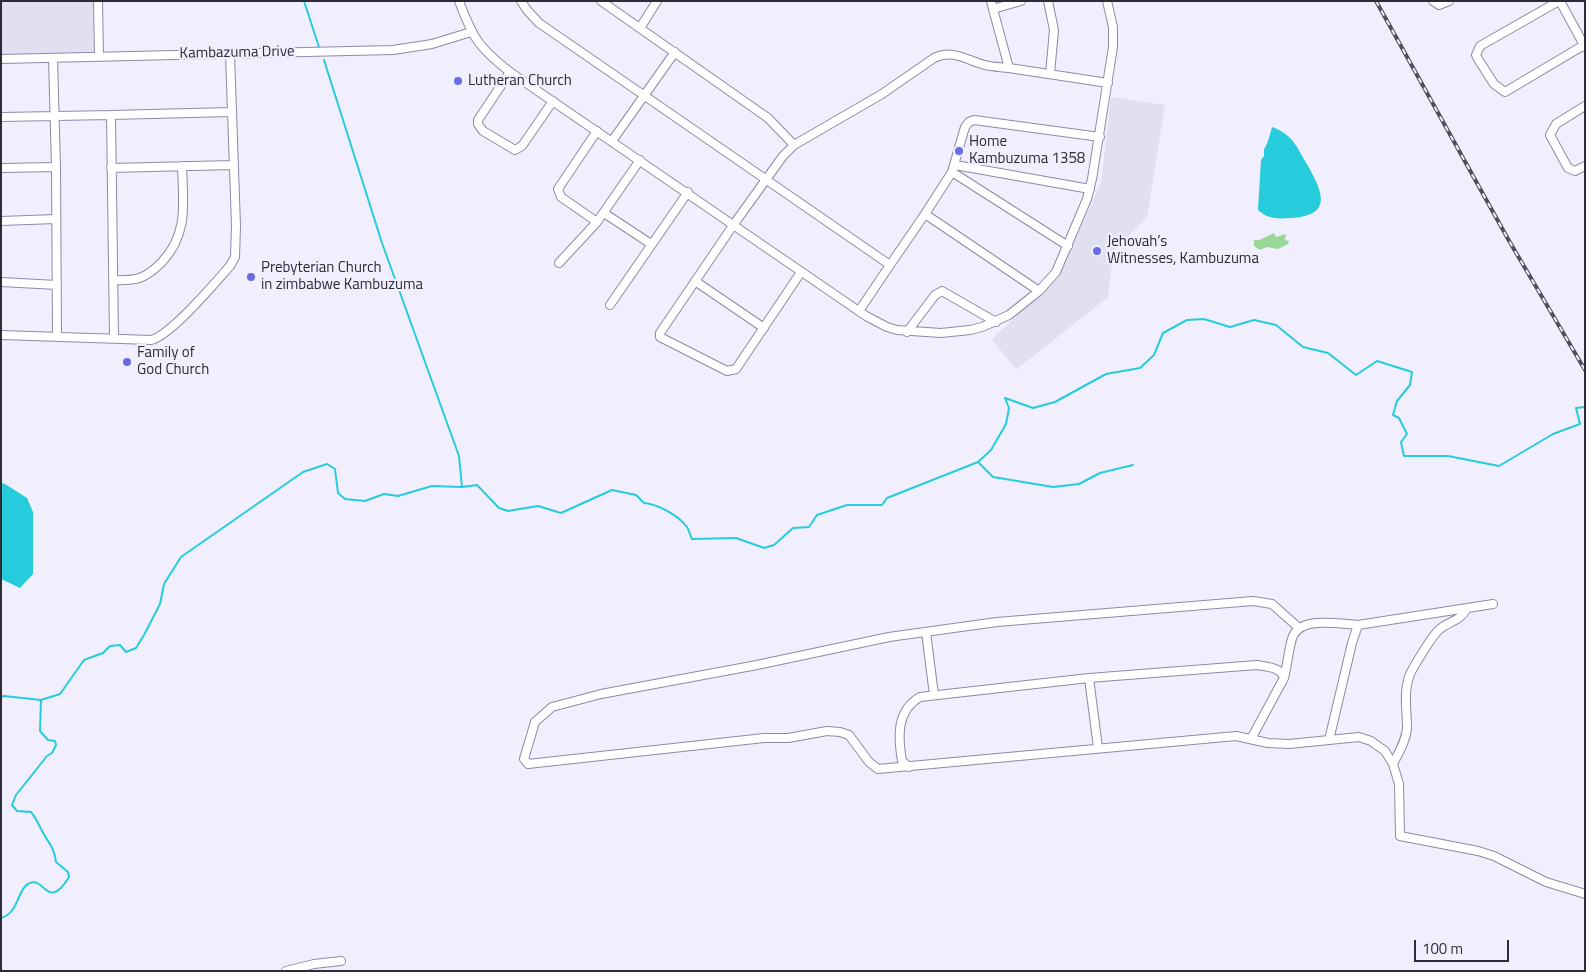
<!DOCTYPE html>
<meta charset="utf-8">
<style>
body{margin:0}
#map{position:relative;width:1586px;height:972px;overflow:hidden;background:#f1effd;font-family:"Titillium Web",sans-serif}
canvas{display:block}
.frame{position:absolute;inset:0;border:2px solid #2c2b38;pointer-events:none}
.scale{position:absolute;left:1414px;top:940px;width:95px;height:22px;box-sizing:border-box;border:2px solid #2c2b38;border-top:0;padding-left:6px;font-size:15px;line-height:18px;white-space:nowrap;color:#2c2b38;-webkit-text-stroke:4px #f1effd;paint-order:stroke}
</style>
<div id="map">
<canvas width="1586" height="972"></canvas>
<div class="frame"></div>
<div class="scale">100 m</div>
</div>
<script>
const c = document.querySelector('canvas').getContext('2d');
c.lineJoin = 'round';
function fillPath(path, color) {
  c.fillStyle = color;
  c.fill(path, 'evenodd');
}
function trace(path, color, width, dash) {
  c.strokeStyle = color;
  c.lineWidth = width;
  c.lineCap = dash ? 'butt' : 'round';
  c.setLineDash(dash || []);
  c.stroke(path);
}
function write(font, color, halo, rows, align = 'center') {
  c.font = font + ' "Titillium Web",sans-serif';
  c.lineWidth = 4.5;
  c.setLineDash([]);
  c.textBaseline = 'middle';
  c.strokeStyle = halo;
  c.fillStyle = color;
  for (const [text, x, y, turn = 0] of rows) {
    c.save();
    c.translate(x, y);
    c.rotate((+turn || 0) * Math.PI / 180);
    c.textAlign = isNaN(turn) ? turn : align;
    if (halo) c.strokeText(text, 0, 0);
    c.fillText(text, 0, 0);
    c.restore();
  }
}
fillPath(new Path2D(`
 M1 1H93L94 54H1Z
 M1111 97 1165 105 1147 217 1113 252 1108 297 1016 370 992 339 1058 278 1101 183Z`), '#e1e0f0');
fillPath(new Path2D(`
 M1274 233 1276 237 1286 234 1285 240 1289 241 1288 244 1278 249 1267 247 1260 250 1254 246V240H1259Z`), '#98d999');
fillPath(new Path2D(`
 M1272 127C1294 135 1297 148 1308 166 1324 194 1332 216 1290 218 1277 219 1268 219 1258 210L1261 160 1264 156V149C1267 147 1271 131 1272 127Z
 M1 483 5 484 27 498 33 512V574L20 588 1 579Z`), '#26ccdb');
trace(new Path2D(`
 M304 1 319 47
 M324 60 382 243 459 456 462 487
 M978 462 993 477 1053 487 1079 484 1100 473 1133 465
 M1 697 4 696 41 700 60 694 84 660 103 653 110 646 120 645 126 652 136 648 144 635 160 604 164 584 181 557 303 472 327 464 335 469 338 493 345 499 365 501 384 494 398 496 432 486 462 487 477 485 499 508 508 511 538 506 561 513 612 490 636 495 644 503C657 504 678 515 687 527 689 530 690 535 692 539L736 538 764 548 774 545 793 528 809 527 817 515 847 505H882L887 498 978 462 991 450 1006 424 1009 408 1005 398 1033 408 1055 402 1106 374 1140 368 1154 355 1163 333 1187 320 1204 319 1230 327 1254 320 1276 325 1303 347 1328 353 1356 375 1377 361 1412 372 1410 385 1397 401 1393 415 1399 418 1407 434 1401 442 1404 456H1448L1499 466 1553 434 1580 424 1576 408 1585 407
 M1 918C19 913 17 890 28 884 45 874 47 913 69 877L68 872 56 862C54 846 48 843 41 829 38 823 36 818 31 812L17 811 12 805 16 795 47 756 52 753 56 745 55 741 48 740 40 731 41 700`), '#26ccdb', 2);
const minor = new Path2D(`
 M98 1 99 56
 M459 1C473 38 478 47 510 72L866 316 887 327 897 330 941 333 970 330 982 327 1009 315 1039 291 1056 272 1087 199 1092 179 1113 47V27L1107 1
 M521 1 527 10 539 23 890 265 925 214
 M601 1 768 118 794 145 783 156 734 224 660 333V337L727 371 736 369 801 272
 M991 1 993 9 1021 1
 M1048 1 1054 30 1050 74
 M1433 1 1439 5 1449 1
 M1559 1 1480 46 1476 55 1478 59 1494 84 1505 92 1584 45
 M1560 1 1585 47
 M993 9 1009 68 1108 83
 M640 28 657 1
 M53 58 56 167 57 336
 M1 59 393 50 432 44 471 32
 M510 72 478 120V124L483 131 515 150 522 146 553 101
 M1585 106 1556 124 1550 135 1568 168 1575 171 1585 166
 M111 115 231 112
 M1 117 111 115 114 338
 M597 131 558 189 561 197 597 222
 M612 141 675 52
 M794 145 882 94 934 58C953 49 966 60 985 65 992 67 1001 67 1009 68
 M955 165 1090 189
 M1 168 56 167
 M111 168 233 165
 M952 172 1068 246
 M604 213 651 244
 M1 221 56 219
 M559 263 597 222 640 160
 M113 280C137 281 145 279 162 262 189 233 183 202 182 166
 M695 281 764 328
 M1 282 57 285
 M1039 291 925 214 952 172 965 127 969 122 974 120 1100 137
 M610 305 688 192
 M859 311 890 265
 M907 332 935 295 942 291 996 322
 M1 335 151 340C171 335 214 284 230 266L235 257 236 226 230 54
 M1299 628 1272 604 1253 601 997 622 889 637 757 665 601 694 552 707 535 722 524 759 528 764 764 738H788L827 731 840 732 849 735 869 762 878 769 1236 736 1268 743 1289 744 1359 737 1371 741 1385 751 1393 764 1399 784 1400 836 1478 851 1494 856 1546 882 1585 894
 M926 632 934 695
 M1089 678 1098 748
 M1284 678C1287 668 1289 645 1293 636 1302 616 1340 624 1358 625
 M1329 740 1352 643 1358 625 1493 604
 M1393 764C1399 752 1406 741 1407 728 1407 709 1403 692 1410 674 1414 666 1433 634 1440 629 1449 621 1461 621 1467 608
 M909 767 902 761C898 737 896 711 920 697L1089 678 1257 665C1267 667 1281 667 1284 678L1251 739
 M286 971 314 964 341 961`);
trace(minor, '#8e89a9', 10);
trace(minor, '#fff', 8);
const rail = new Path2D(`
 M1376 1 1508 239 1585 370`);
trace(rail, '#4f4e5b', 4);
trace(rail, '#f1effd', 2, [5.5]);
for (const [x, y, r, color] of [
 [458,81,5,"#6a6ce5"],
 [959,151,5,"#6a6ce5"],
 [1097,251,5,"#6a6ce5"],
 [251,277,5,"#6a6ce5"],
 [127,362,5,"#6a6ce5"]
]) {
  const dot = new Path2D();
  dot.arc(x, y, r, 0, 2 * Math.PI);
  c.fillStyle = color;
  c.fill(dot);
  trace(dot, '#f1effd', 2);
}
write('15px', '#2c2b38', '#f1effd', [
 ["Kambazuma Drive",237,53,-1]
]);
write('15px', '#2c2b38', '#f1effd', [
 ["Lutheran Church",468,81],
 ["Home",969,142],
 ["Kambuzuma 1358",969,159],
 ["Jehovah’s",1107,242],
 ["Witnesses, Kambuzuma",1107,259],
 ["Prebyterian Church",261,268],
 ["in zimbabwe Kambuzuma",261,285],
 ["Family of",137,353],
 ["God Church",137,370]
], 'left');
</script>
